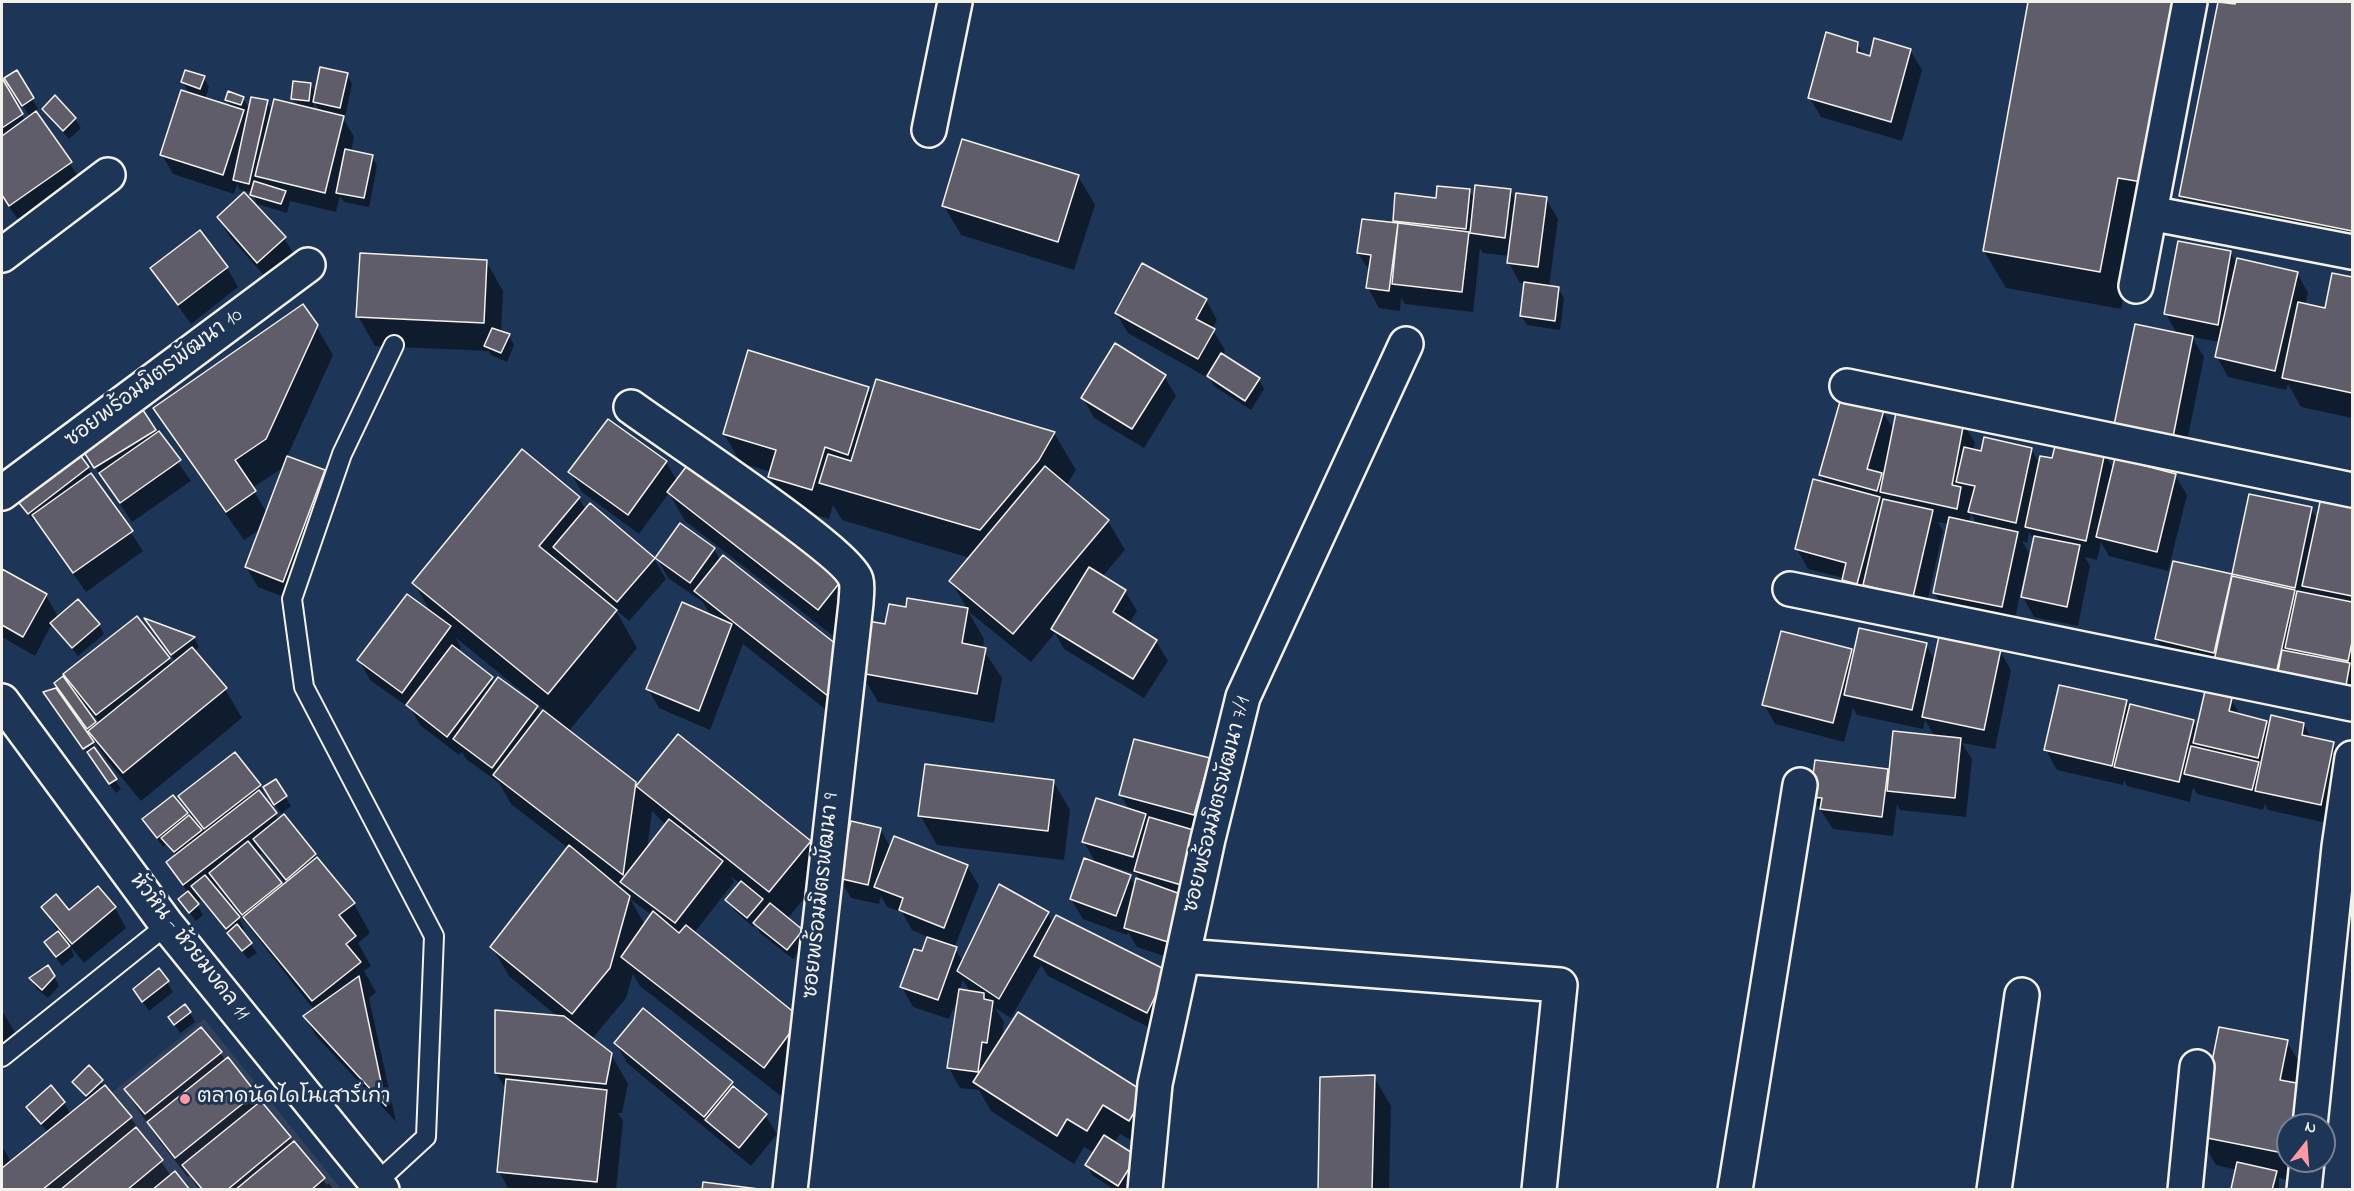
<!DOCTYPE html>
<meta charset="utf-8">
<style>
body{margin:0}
#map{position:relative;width:2354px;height:1191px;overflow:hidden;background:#1d3557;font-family:"Indie Flower",sans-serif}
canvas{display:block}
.frame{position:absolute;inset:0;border:3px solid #f4f1e8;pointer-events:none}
.north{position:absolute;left:2276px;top:1113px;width:60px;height:60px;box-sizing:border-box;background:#1d3557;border:2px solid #738091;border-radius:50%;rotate:17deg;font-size:16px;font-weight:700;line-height:24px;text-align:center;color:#f4f1e8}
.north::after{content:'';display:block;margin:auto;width:21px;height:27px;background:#ff9aa2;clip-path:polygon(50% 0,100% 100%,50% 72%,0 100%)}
</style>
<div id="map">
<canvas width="2354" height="1191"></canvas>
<div class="frame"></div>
<div class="north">N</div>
</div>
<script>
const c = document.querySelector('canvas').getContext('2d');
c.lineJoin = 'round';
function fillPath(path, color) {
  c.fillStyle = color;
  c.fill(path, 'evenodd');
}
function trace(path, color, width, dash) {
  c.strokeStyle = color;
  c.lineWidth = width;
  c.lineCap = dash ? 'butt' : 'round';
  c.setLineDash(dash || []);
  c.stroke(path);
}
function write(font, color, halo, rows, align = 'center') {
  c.font = font + ' "Indie Flower","Playpen Sans Thai",sans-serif';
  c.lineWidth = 6;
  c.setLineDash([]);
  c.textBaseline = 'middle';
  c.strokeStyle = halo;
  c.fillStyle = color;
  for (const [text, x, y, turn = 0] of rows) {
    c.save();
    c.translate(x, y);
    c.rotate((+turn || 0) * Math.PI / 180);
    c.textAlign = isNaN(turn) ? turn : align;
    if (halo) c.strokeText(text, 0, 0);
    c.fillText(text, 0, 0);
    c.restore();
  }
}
fillPath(new Path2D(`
 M204 1019 341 1189 2 1190V1180Z`), '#31415d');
fillPath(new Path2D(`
 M2030 2H2203L2139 214 2121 309 2006 288 1984 251Z
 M2237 2H2352V263L2202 233 2181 196Z
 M1857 43 1864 56 1871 57 1910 50 1922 70 1902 141 1821 117 1809 97Z
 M16 72 38 109 34 111 82 182 22 225 2 197V81L25 120 30 117 12 88Z
 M347 74 352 84 345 117 342 116 354 137 351 152 372 156 377 166 369 207 344 202 340 196 336 212 290 201 287 213 257 204 252 192 240 190 237 184 234 194 173 174 162 155 189 94 183 82 204 78 209 87 205 99 231 108 227 100 243 98 250 110 267 102 272 111 297 106 293 98 310 84 316 95ZM314 102 317 107 320 111 314 110Z
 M43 109 75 119 81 128 69 139Z
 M1078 176 1095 205 1074 270 961 235 944 206Z
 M1469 190 1475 200 1510 190 1516 202 1546 199 1558 219 1549 287 1558 288 1564 298 1560 330 1527 325 1521 316 1526 283H1520L1509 263 1510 256 1483 253 1480 249 1473 312 1405 304 1401 298 1400 311 1379 308 1368 288 1370 272 1358 253 1396 224 1394 221 1438 199Z
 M244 194 284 238 296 258 269 281 230 237 218 217Z
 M2230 252 2237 264 2297 273 2308 293 2305 305 2326 310 2333 275 2352 279V418L2301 407 2288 384 2286 390 2228 377 2217 357 2220 342 2192 337 2204 357 2184 456 2127 445 2177 334 2166 314Z
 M486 261 503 291 501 333 509 336 514 345 507 362 491 355 489 351 375 346 358 316Z
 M151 268H227L238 287 191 324Z
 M1206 300 1217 320 1212 329 1225 350 1222 356 1259 379 1264 389 1251 410 1214 386 1210 379 1128 333 1116 313Z
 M316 326 333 355 287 457 324 471 336 491 294 601 258 587 246 567 261 529 244 540 172 437 155 408ZM284 467 267 513 252 488Z
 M1164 376 1176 396 1144 448 1094 418 1083 398Z
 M868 389 872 396 1054 433 1076 470 1066 486 1108 521 1125 550 1102 577 1125 591 1137 611 1129 624 1156 641 1168 661 1144 698 1064 649 1055 633 1031 662 968 611 984 639 983 649 1002 678 994 723 878 702 861 673 886 626 907 609 968 610 951 581 970 558 842 520 833 505 829 519 786 506 770 477 771 472 741 463 724 434Z
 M143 412 191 481 132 522 84 450Z
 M1883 412 1894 430 1963 423 1975 443 1973 450 1983 452 2031 449 2040 464 2104 453 2114 470 2175 475 2187 495 2168 571 2109 556 2101 542 2097 560 2085 557 2090 566 2078 626 2034 617 2023 597 2035 541 2029 532 2027 543 2022 541 2029 553 2013 627 1946 612 1934 592 1949 524 1938 522 1943 531 1924 616 1855 600 1844 578 1808 569 1797 549 1826 484 1820 475ZM1971 513 1975 521 1978 525 1969 523Z
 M666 462 677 481 840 582 857 612 836 638 685 521 669 493 639 534 582 492 570 472Z
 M88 468 143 551 86 592 36 521 34 522 17 498Z
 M579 498 586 511 590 506 654 559 666 579 629 621 615 609 637 648 568 732 637 787 810 842 827 871 787 919 802 931 808 940 793 959 760 933 755 924 753 927 733 909 727 900 741 884 730 876 734 882 694 933 817 1048 781 1096 640 986 633 974 626 998 592 1039 611 1054 628 1084 622 1113H618L623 1121 616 1190H509L499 1171 507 1091 496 1073 558 1017 509 976 492 947 568 848 511 804 499 783 466 759 462 752 459 755 420 725 411 709 370 680 359 660 432 614 414 583ZM455 637 553 717 552 719 541 714 537 707 495 683 458 652 461 647ZM652 811 666 825 647 850ZM630 899 652 915 645 925Z
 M2352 501V709L2168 659 2156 639 2174 563 2235 577 2233 574 2311 509 2318 520Z
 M714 549 720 560 840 649 849 728 743 644 710 730 659 708 648 689 711 616 703 602 668 578 657 558Z
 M2 570 46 595 57 615 53 622 99 625 104 634 78 656 52 624 35 656 2 637Z
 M147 621 194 638 199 647 194 651 225 689 242 718 141 801 107 760 61 692H75L65 674 168 658 172 665 176 662ZM86 706 100 723 96 726 84 707Z
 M1926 645 1935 661 2000 651 2011 670 1995 749 1962 743 1972 759 1966 817 1900 810 1897 804 1893 836 1833 829 1812 797 1887 770 1890 776 1935 737 1925 720 1923 729 1857 715 1853 708 1844 742 1775 724 1764 704 1851 651 1854 657Z
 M45 693 93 743 97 753 121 789 116 793Z
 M2231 699 2240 715 2266 722 2270 728 2303 724 2312 739 2333 744 2344 764 2332 824 2268 810 2265 804 2263 810 2197 794 2193 787 2190 802 2127 786 2124 780 2123 785 2057 770 2046 750 2126 702 2130 710 2193 721 2198 729Z
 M235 755 259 786 279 820 284 816 354 904 370 933 358 943 371 966 364 971 376 992 369 998 396 1122 316 1036 305 1017 314 1010 218 887 215 889 236 914 244 928 241 931 257 953 248 959 202 899 196 903 203 915 196 921 180 900 188 893 168 862 176 856 167 844 163 847 144 820 172 797 188 817 191 815 180 796ZM262 853 286 884 282 887 258 856Z
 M1209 760 1220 780 1182 962 1137 947 1128 932 1127 935 1083 919 1071 899 1097 865 1084 842 1130 811 1121 795ZM1101 863 1137 874 1141 881 1135 886 1130 877 1100 866Z
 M275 781 291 806 281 814 270 797Z
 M1053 781 1070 810 1064 860 937 845 920 815Z
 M880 829 891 848 967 866 979 886 954 948 963 961 1048 914 1053 923 1167 973 1158 1032 1048 976 1041 965 1011 1018 995 1008 1004 1022 1001 1041 1145 1094 1146 1149 1120 1134 1114 1143 1141 1167 1127 1190H1115L1092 1175 1087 1165 1095 1153 1084 1147 1074 1164 991 1111 979 1090 960 1088 949 1068 960 994 949 1019 913 1007 902 987 923 953 928 937 912 930 902 912 887 907 881 896 879 904 851 898 839 878ZM963 980 970 992 959 991Z
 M98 888 115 908 126 928 84 963 71 947 74 956 62 966 45 943 58 932 43 907 69 912Z
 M159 970 173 992 149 1011 135 990Z
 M54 976 59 986 48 998 36 988 31 979Z
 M2 1011 16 1034 2 1047Z
 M190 1013 195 1022 180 1033 170 1017Z
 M2287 1042 2304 1071 2288 1125V1161H2309L2305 1183 2279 1178V1190H2233L2237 1170 2216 1165 2199 1136Z
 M616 1043 731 1083 735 1090 765 1115 777 1134 751 1166 627 1063Z
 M220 1053 327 1185 329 1183 334 1190H199L190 1175 188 1177 160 1142 125 1090Z
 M89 1068 131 1118 171 1176 188 1190H2V1146L11 1162 48 1133 28 1107 64 1103 71 1115 88 1101 74 1082Z
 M1374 1077 1391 1106 1389 1190H1320Z`), '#0007');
const building = new Path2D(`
 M2028 2H2175L2142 182 2118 178 2100 272 1983 251Z
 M2218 2 2235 4 2236 2H2352V231L2179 196Z
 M1826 32 1858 42 1857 52 1870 56 1874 38 1911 49 1891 122 1808 98Z
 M320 67 348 73 340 108 313 102Z
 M17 70 34 98 22 106 4 78Z
 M185 70 205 76 200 89 181 82Z
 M2 78 23 114 2 128Z
 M293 81 311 83 309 101 291 99Z
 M181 90 244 110 223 175 160 155Z
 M228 91 244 97 241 105 225 100Z
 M55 95 76 118 63 131 42 109Z
 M251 97 268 100 249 184 233 180Z
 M274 99 344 116 325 193 255 176Z
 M36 111 72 162 9 206 2 195V136Z
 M962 139 1079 175 1058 242 942 206Z
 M345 149 373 155 364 198 336 193Z
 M254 181 286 191 281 204 250 195Z
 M1475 185 1511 189 1505 238 1470 233Z
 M1437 186 1470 189 1466 229 1393 221 1395 193 1436 198Z
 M244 192 286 237 257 263 217 217Z
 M1516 193 1547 197 1538 267 1507 263Z
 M1362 219 1398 223 1389 291 1366 288 1371 255 1357 253Z
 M1398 223 1469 232 1462 292 1392 284Z
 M200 230 228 267 178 305 150 268Z
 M2178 241 2231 251 2218 325 2164 314Z
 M360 253 487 260 484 323 356 317Z
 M2237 258 2298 272 2275 371 2215 357Z
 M1142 263 1207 299 1196 319 1215 329 1198 359 1115 313Z
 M2332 273 2352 277V393L2282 378 2298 302 2325 308Z
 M1524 282 1559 287 1555 321 1520 316Z
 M303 304 318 325 266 439 235 460 256 491 226 512 153 408Z
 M2135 324 2193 336 2173 437 2114 425Z
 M492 328 510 334 501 353 484 346Z
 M1115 343 1166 375 1132 429 1081 398Z
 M748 350 869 387 848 455 825 447 812 490 768 477 776 450 723 434Z
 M1221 353 1260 378 1245 401 1207 376Z
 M876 379 1055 432 1039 460 980 530 819 483 828 454 851 461Z
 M1841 398 1884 410 1867 469 1882 473 1877 491 1819 475Z
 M1897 408 1964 422 1952 485 1961 487 1957 509 1880 492Z
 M143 410 156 430 94 468 82 449Z
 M608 419 667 461 628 515 568 472Z
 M159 431 181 460 120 503 99 473Z
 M1984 437 2032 448 2016 523 1968 512 1975 486 1956 482 1964 447 1981 451Z
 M2056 442 2105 452 2086 541 2025 527 2040 456 2052 458Z
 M522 449 580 497 539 546 617 610 548 694 412 583Z
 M77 451 89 467 28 514 15 498Z
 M287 456 325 470 283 582 245 567Z
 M2115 458 2176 474 2157 552 2096 537Z
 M689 463 841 581 818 610 667 492Z
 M1045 466 1109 520 1013 634 949 581Z
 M91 473 133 531 73 573 32 515Z
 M1813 479 1880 497 1857 584 1842 580 1846 563 1795 549Z
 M2322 493 2352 500V596L2302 586Z
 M2249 494 2312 507 2295 588 2232 574Z
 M1883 499 1933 510 1913 597 1863 585Z
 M590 503 655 558 617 602 553 547Z
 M1949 517 2018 532 2002 607 1933 593Z
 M680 523 715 548 690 583 655 558Z
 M2034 536 2080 545 2067 607 2021 597Z
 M723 555 841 648 833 700 694 591Z
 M2173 561 2232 574 2214 653 2155 639Z
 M1089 567 1126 590 1113 612 1157 640 1133 679 1051 629Z
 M2 569 47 594 23 637 2 625Z
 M2232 576 2295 590 2276 674 2214 661Z
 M2297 591 2352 602V642L2348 661 2285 648Z
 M407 594 451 626 402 693 357 660Z
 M907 598 968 608 962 643 986 648 977 694 860 673 868 621 885 624 889 604 906 607Z
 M78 599 100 624 72 648 50 623Z
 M682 602 732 624 699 711 646 689Z
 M137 616 170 658 96 715 63 674Z
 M144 618 195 637 171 655Z
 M1859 628 1927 643 1912 710 1844 695Z
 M1781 631 1852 649 1833 723 1762 705Z
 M1939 636 2001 649 1984 730 1922 717Z
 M452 645 493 677 447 737 406 705Z
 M192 647 227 688 123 773 88 731Z
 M2282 650 2350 663 2345 691 2277 677Z
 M63 676 96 722 87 729 54 683Z
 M498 677 538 706 492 768 453 739Z
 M2059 685 2127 700 2112 766 2044 750Z
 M56 688 94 742 83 749 43 692Z
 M2205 691 2232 698 2229 711 2267 721 2258 758 2193 743Z
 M2130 704 2194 720 2179 782 2114 767Z
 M543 710 636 782 623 875 493 775Z
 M2271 715 2304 723 2302 735 2334 742 2321 805 2255 791Z
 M1893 731 1961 738 1955 798 1887 791Z
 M678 734 811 841 769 892 636 786Z
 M1134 739 1210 758 1194 815 1119 795Z
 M2191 746 2259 762 2252 790 2184 774Z
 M94 747 117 779 109 784 87 752Z
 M235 752 261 785 204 829 178 796Z
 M1815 760 1888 769 1882 817 1820 809 1822 798 1810 797Z
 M925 764 1054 780 1048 831 918 816Z
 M276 779 287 796 274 805 263 787Z
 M259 790 277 813 183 885 166 862Z
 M173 795 188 813 157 838 142 819Z
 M1096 798 1146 814 1133 857 1082 842Z
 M284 814 316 854 286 880 253 839Z
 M189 815 202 830 174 852 161 838Z
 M1149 817 1197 831 1181 885 1134 871Z
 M669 819 723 861 675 923 620 882Z
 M851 821 881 828 868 885 838 878Z
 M894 836 968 865 944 928 899 910 903 898 874 887Z
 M248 841 282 883 242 915 209 873Z
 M569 845 630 896 610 968 572 1014 490 947Z
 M317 857 355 903 339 915 356 936 346 944 361 962 312 1001 243 917Z
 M1084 858 1131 875 1116 916 1070 899Z
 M205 875 240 917 226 929 191 886Z
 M1136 878 1186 896 1171 943 1124 928Z
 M741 881 763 899 747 918 725 900Z
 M999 884 1049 912 999 999 957 971Z
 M98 886 116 907 72 944 41 907 56 894 69 910Z
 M188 891 199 904 189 913 178 899Z
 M770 903 803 930 787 950 753 923Z
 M653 911 679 933 686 925 801 1018 764 1068 621 957Z
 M1056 915 1168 971 1147 1013 1034 956Z
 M237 924 252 943 242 951 227 933Z
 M58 931 70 946 56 957 44 942Z
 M927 937 957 947 938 1000 900 987 914 949 922 951Z
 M48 965 55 976 42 990 29 978Z
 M159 968 169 981 142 1002 133 989Z
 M359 976 386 1106 303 1016Z
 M959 989 984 993V999L993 1001 987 1043 982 1042 978 1072 947 1068Z
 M185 1004 191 1012 174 1025 168 1017Z
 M643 1008 733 1082 704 1117 614 1043Z
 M495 1010 564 1016 612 1053 606 1084 495 1073Z
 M1018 1012 1146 1093 1129 1121 1103 1105 1087 1131 1067 1119 1057 1136 973 1082Z
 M201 1027 222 1052 145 1114 124 1089Z
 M2219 1027 2288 1040 2280 1080 2302 1084 2294 1125H2288V1154L2197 1136Z
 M228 1057 256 1093 175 1158 147 1122Z
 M89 1065 103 1080 86 1096 72 1082Z
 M1375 1075 1372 1190H1318L1320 1077Z
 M506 1079 607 1090 597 1182 497 1172Z
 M51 1085 65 1102 41 1124 26 1107Z
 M105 1085 132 1117 42 1190H2V1168Z
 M733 1086 767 1114 739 1148 705 1120Z
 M261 1101 291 1137 227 1190H203L182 1165Z
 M136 1127 163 1160 127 1190H60Z
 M1104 1135 1137 1156 1118 1186 1085 1165Z
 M294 1141 325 1178 311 1190H235Z
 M2237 1162 2277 1171 2272 1190 2231 1189Z
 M175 1171 190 1190H152Z
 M703 1182 767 1190H702Z`);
fillPath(building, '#605d6b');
trace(building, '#f4f1e8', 1.5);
const lane = new Path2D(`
 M2 1057 167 925
 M376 1183 426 1137 434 936 304 687 292 599 342 454 394 345`);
const street = new Path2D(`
 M929 130 955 2
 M2150 213 2352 252
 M2 255 108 175
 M2136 286 2190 2
 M1847 386 2352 490
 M631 407C665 432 848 552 856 580 858 587 856 597 856 603L790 1190
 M2 493 308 265
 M1790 589 2352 704
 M1184 956 1560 985 1539 1190
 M2310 1125 2339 847 2352 758
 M1145 1190 1155 1084 1208 839 1243 697 1406 344
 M1735 1190 1800 785
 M1994 1190 2022 995
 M2185 1190 2197 1067
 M2304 1190 2307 1161`);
const secondary = new Path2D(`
 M2 701 167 925 382 1190`);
trace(lane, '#f4f1e8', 22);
trace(street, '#f4f1e8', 38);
trace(secondary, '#f4f1e8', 38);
trace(lane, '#1d3557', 18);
trace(street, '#1d3557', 33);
trace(secondary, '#1d3557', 33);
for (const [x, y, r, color] of [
 [185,1099,6,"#ff9aa2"]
]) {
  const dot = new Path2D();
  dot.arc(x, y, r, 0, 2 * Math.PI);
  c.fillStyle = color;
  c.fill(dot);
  trace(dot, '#1d3557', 2);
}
write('21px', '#f4f1e8', '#1d3557', [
 ["ซอยพร้อมมิตรพัฒนา 10",155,379,-37],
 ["ซอยพร้อมมิตรพัฒนา 7/1",1219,805,-76],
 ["ซอยพร้อมมิตรพัฒนา 9",823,896,-84],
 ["หัวหิน - ห้วยมงคล 11",188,948,52]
]);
write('21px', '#f4f1e8', '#1d3557', [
 ["ตลาดนัดไดโนเสาร์เก่า",197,1099]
], 'left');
</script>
